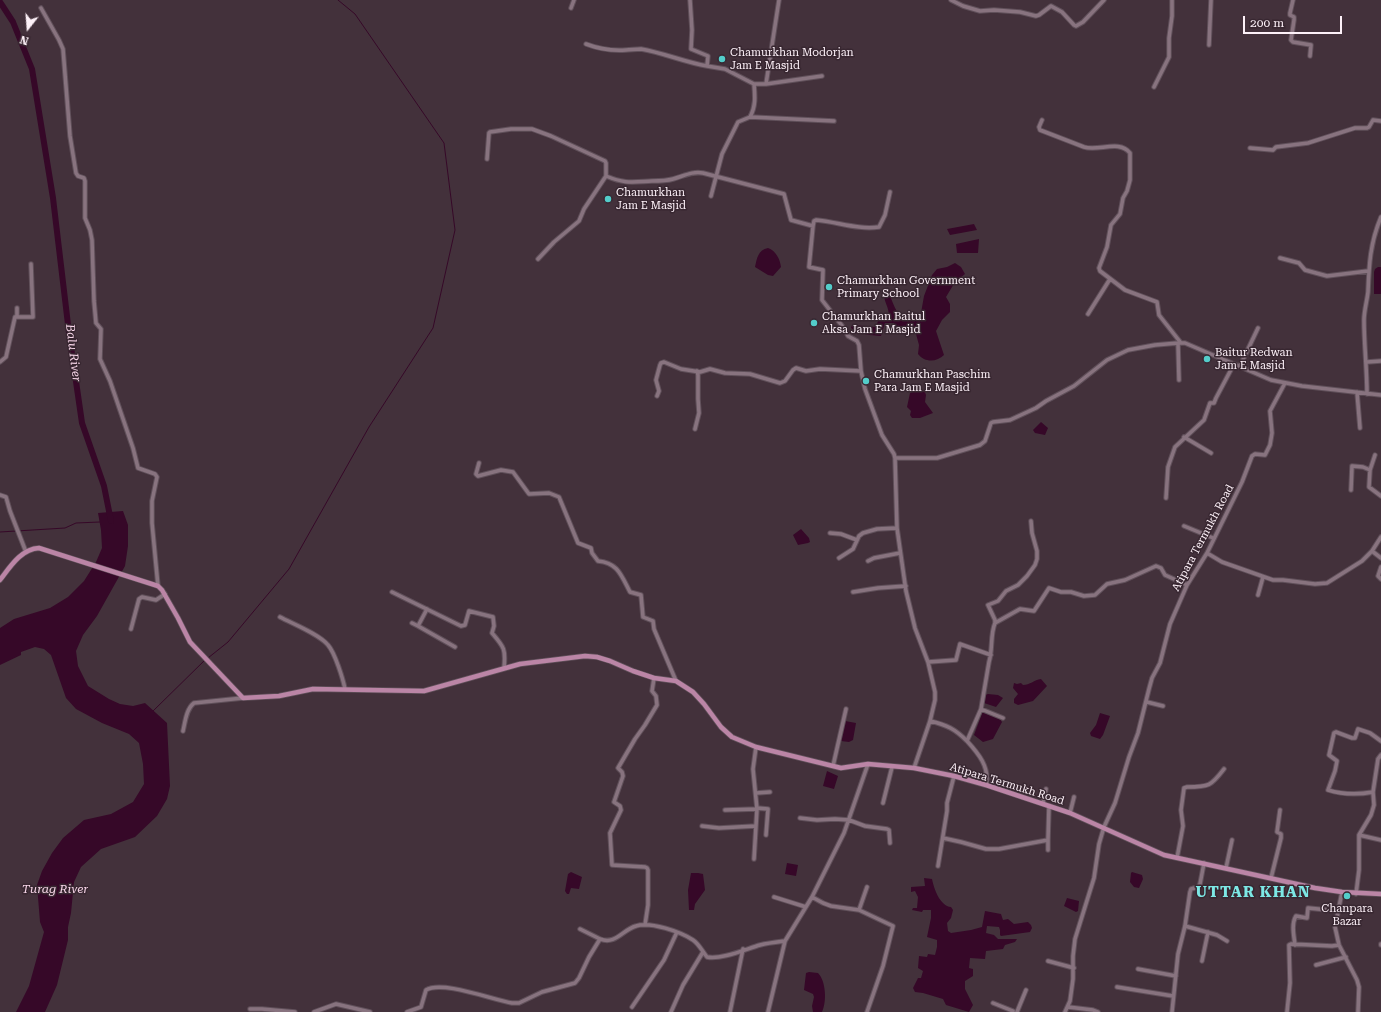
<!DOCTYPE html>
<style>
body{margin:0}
#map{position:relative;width:1381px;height:1012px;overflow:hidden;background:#43313b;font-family:"Roboto Serif",serif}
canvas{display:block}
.north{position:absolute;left:8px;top:8px;width:40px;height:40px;-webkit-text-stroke:3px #382731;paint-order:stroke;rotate:197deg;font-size:11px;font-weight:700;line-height:16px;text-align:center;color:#fdf1f8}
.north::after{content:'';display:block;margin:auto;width:14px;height:18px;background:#fdf1f8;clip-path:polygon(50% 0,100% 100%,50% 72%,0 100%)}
.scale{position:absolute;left:1243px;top:16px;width:99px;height:18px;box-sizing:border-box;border:2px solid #fdf1f8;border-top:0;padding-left:5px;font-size:12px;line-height:14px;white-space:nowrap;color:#fdf1f8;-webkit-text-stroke:3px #382731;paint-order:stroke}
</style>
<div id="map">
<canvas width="1381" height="1012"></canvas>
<div class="north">N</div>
<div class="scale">200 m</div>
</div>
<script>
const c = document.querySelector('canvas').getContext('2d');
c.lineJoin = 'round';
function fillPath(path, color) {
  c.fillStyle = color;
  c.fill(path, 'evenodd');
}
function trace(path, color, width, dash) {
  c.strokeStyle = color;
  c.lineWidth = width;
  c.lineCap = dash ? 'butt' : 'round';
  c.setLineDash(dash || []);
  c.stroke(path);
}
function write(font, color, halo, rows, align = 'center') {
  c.font = font + ' "Roboto Serif",serif';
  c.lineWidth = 3;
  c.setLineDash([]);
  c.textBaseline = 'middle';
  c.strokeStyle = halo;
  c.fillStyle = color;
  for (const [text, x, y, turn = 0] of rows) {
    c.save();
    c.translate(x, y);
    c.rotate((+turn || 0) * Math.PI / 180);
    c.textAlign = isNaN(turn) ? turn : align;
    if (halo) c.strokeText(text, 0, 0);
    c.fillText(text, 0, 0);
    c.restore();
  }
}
fillPath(new Path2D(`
 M974 224 977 230 950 235 947 229Z
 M979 239 978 253H957L956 244Z
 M768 248C776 251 780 259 781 267L773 276 768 275 755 267C757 258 758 250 768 248Z
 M955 263 961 267 965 274 955 282 946 297 950 304V312L942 320 936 331 944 355C937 362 925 363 918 354L919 345 916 334H905L904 326H899L897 331H894V323H885L881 336C871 335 859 335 851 328L852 325 876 327 879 318 889 317C889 306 884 303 884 294H889C897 311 898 325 921 313L924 296 932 275 937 269 947 267Z
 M1378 267H1381V294H1374V272L1375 269Z
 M915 390 925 392 926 395 925 402 933 413 920 418H912L910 415 911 411 907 407 910 393Z
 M1041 422 1048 428 1045 435 1035 433 1033 430Z
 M123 511 128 525V546L125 566 97 616 83 635 76 651 78 666 88 686 109 699 120 704 133 706 145 703 167 723 170 786 167 799 157 816 135 837 101 849 81 867 74 882 71 913 68 927V940L57 985 45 1012H16L29 986 44 932 40 922 37 885 42 871 52 853 63 838 84 820 111 814 133 802 144 784 143 764 139 743 129 734 102 723 76 709 66 698 51 655 44 649 35 647 21 652V655L0 665V628L14 619 50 608 68 597 84 581 96 562 102 548 101 530 98 513Z
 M801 529 809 538 810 542 808 543 798 545 793 535Z
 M1041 679 1047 686 1033 701 1018 705 1014 703V699L1018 694 1013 688 1014 683 1017 684 1021 683 1023 685C1030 685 1034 680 1041 679Z
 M988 694 998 695 1003 698 996 707 984 703 985 695Z
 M983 711C989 714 999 716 1002 722L993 739 983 742 974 735Z
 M1100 713 1110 716 1103 735 1100 739 1091 736 1090 733 1096 725Z
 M845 721 856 723 853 740 849 742 841 741Z
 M827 771 838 776 834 789 823 786Z
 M787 863 798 865 796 876 785 874Z
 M571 872 582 877 579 889 571 888 569 894H567L565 891 568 874Z
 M1132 872 1142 875 1143 879 1139 888 1134 887 1130 882 1131 873Z
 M691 873H698L703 874 705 890 695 904 694 910H689L688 890Z
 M924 878 932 879C934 889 940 906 951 907L953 910 951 918 947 923 948 931 951 933 971 930 982 927 985 911 1001 914 1003 920 1008 919 1014 924 1028 922 1031 925 1032 928 1030 932 1001 936 1000 935V930L999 927 987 926 986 933 994 935 998 939H1017L1015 942 1005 945 1003 949 986 951 985 959 970 958 969 968 973 969V976L965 981V989L973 1005 969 1012 946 1005 943 999 923 993 915 992 913 988 918 978H921L923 971 918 968 919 956 927 957 928 954 935 955 937 947V940L927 937 931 918V910H923L922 912 912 910 913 908H917L918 897 915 891 911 892V887L925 886Z
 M1067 898 1079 901 1078 911 1076 912 1064 906Z
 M809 972 818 973C826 981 827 1002 822 1012H813L812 1006 814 997 813 994 804 990 806 973Z`), '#360828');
trace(new Path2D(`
 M0 532 65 528 76 523 100 522
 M208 658 228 642 289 569 369 427 433 328 455 230 444 143 355 14 338 0
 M153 711 205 660`), '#360828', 1);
trace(new Path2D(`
 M0 2 13 22 32 69 53 198 69 333 82 423 104 486 111 521`), '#360828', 6);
const minor = new Path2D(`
 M690 0 692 30 691 49 708 56 707 66 725 69 754 84
 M951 0 963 6 980 11 994 10 1020 12 1036 16 1039 15 1051 6 1062 12 1074 25 1076 26 1083 22 1104 0
 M1293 0 1290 13V15L1294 17V20L1291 40 1293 42 1311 45 1310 56
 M41 8 59 40 63 49 70 136 76 173 78 176 84 178 85 181V218L90 230 92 240 94 301 96 323 101 329 100 359 110 381 133 448 138 468 155 474 157 477 152 501V523L158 586
 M571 8 574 0
 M586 44C599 49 612 51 626 50 631 50 635 49 641 49 664 53 684 62 707 66
 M1209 45 1211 0
 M766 84 822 76
 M1154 87 1169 57V38L1172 16V0
 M750 117 834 121
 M1042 120 1039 127 1040 130 1084 147C1098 152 1119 139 1130 153V180L1127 191 1123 198 1120 214 1111 225 1107 247 1099 268 1100 271 1125 290 1157 302 1159 315 1181 343
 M1250 148 1273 150 1276 147 1308 143 1355 128H1367L1369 127 1373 120 1381 121
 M487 159 489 133 490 132 511 129H532L551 136 605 161 606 163V176C625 184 632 182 652 181 659 181 666 181 673 179 684 176 692 171 703 173L784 194 791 220 813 226 809 267 823 270 822 300 843 327 848 336 857 341 859 345 861 371 865 389 882 435 894 454 895 458 897 528 906 591 915 628 928 662 935 692V700L930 721 914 768
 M711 196 722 154 738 122 750 117C756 106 755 96 754 84H766L779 0
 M813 226 814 221 816 220C838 222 858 230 879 227L885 215 890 192
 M1280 258 1299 263 1305 270 1327 276 1368 271
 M538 259 554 242 579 221 584 209 606 176
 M1088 314 1110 279
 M17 316V308
 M1178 343 1179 380
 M0 362 6 357 15 317H33L31 264
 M1367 362 1381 361
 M1240 366 1258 328
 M1357 392 1360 428
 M1367 394C1367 369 1364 344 1364 320 1364 311 1367 301 1368 292 1369 265 1370 243 1381 217
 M657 396 659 391 656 380 660 365 661 363 664 362 681 369 700 372 710 369 725 373 750 374 780 383 785 381 793 370 796 368 806 371 820 369 861 371
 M695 429 699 413 698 399V375L697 371
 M1184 437 1211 453
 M1375 455 1370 470 1369 487 1381 496
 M895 458H937L980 445 985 441 991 423 993 422 1010 420 1036 408 1046 401 1074 386 1107 360 1128 350 1155 345 1178 343H1185L1271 380 1302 386 1381 395
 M479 463 476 474 478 476 501 470 513 472 529 494 549 493 559 497 578 543 591 548 592 553 598 561C618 563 621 575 630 592L641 595 643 617 653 621 654 629 676 681
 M1351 490 1352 466 1363 467 1370 470
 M0 495 6 497 10 511 26 552
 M1166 498 1168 467 1175 447 1204 420 1210 403H1214L1216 398 1234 364
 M1184 526 1213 538
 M830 533 841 534 857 540
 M1372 551 1381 558
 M1207 553 1222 562 1273 580H1283L1315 584 1327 583 1362 561 1372 551 1381 537
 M839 558 853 549 859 536 863 533 877 529 897 528
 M868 561 874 558 900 553
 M1381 567 1378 576 1381 579
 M392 592 461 626 465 625 469 611 493 617 494 626 492 633C504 647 506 649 504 668
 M853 592 878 588 906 586
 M1258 595 1263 577
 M280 617C293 624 319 634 328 645 335 653 343 679 345 689
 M412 623 418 626 427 609
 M995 623V620L988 605 998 601 1006 591 1018 585 1027 576 1035 565 1037 559V551L1032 533 1031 521
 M418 626 455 647
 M131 629 139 599 142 597 156 600 165 594
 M928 662 956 660 960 644 991 655
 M1147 702 1163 706
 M981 709 1003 718
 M930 721C947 725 955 729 967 741
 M183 731C185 723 186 709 194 703L243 698
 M833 766 846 709
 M986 785C990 767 978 753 967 741L981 709 989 662C993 649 990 635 995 623L1020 609 1034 611 1049 588 1061 592H1071L1084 596 1095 595 1107 584 1125 580 1156 566 1161 568 1165 575 1187 585
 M1373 792C1357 795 1344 795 1328 790L1335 771 1337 761 1329 755 1334 733 1336 732 1352 738H1355L1358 729 1370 733 1381 741
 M756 793 770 792
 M883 803 892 767
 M1043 803 1046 789
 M757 808 768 809 766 835
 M725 810 757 809
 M1070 813 1074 797
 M800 818 817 820 835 819 849 820 865 826 887 829 889 830 890 843
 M702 826 719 828 756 826
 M1359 835 1381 840
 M943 838 961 842 986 849H999L1048 840 1049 806
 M1048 840V850
 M1177 858 1183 826 1181 810 1184 788 1187 787C1209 787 1211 786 1224 769
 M754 859 757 809 753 769 756 747
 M938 866 947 811V803L954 776
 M1226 868 1232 840
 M1271 878 1281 838V834L1277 832 1280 810
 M1342 892 1335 927 1339 945 1357 980 1359 987 1358 1012
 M1356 894 1359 870V835L1371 815 1374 805 1373 792 1378 759 1381 755
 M774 897 806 907
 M812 897 823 903 831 906 859 910 893 926 883 966 867 1012
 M859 910 867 887
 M645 925 648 905V870L647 868 645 867 612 865 610 833 621 810 620 806 614 802 623 776 622 772 618 768 635 739 645 725 657 705 656 696 652 691 654 678
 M1185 926 1217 935 1227 941
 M580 929 600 939
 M1381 944V945
 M1295 945C1294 936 1291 924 1296 916L1307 918 1308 908 1338 911
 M1048 961 1074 968
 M1202 961 1208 932
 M1316 965 1346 957
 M1138 969 1176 976
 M1117 987 1173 996
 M993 1003 1013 1011
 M632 1007 664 960 677 932
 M1068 1007 1093 1010 1098 1012
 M250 1009H262L295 1012
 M314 1012 336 1004 370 1012
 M407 1012 421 1007 426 990C442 980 493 1000 512 1003H519L542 992 575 983 579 978 589 957 600 939C616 945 622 930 636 926 650 921 681 932 693 940 699 944 702 951 707 957 721 960 746 949 760 945 768 943 777 942 785 941
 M671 1012 683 985 703 952
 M730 1012 743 949
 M768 1012 785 941 812 897 844 833 868 764
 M1017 1012 1026 990
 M1065 1012 1070 1001 1073 979V956L1075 939 1094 878 1099 844 1104 827 1115 803 1129 757 1138 733 1149 689 1152 678 1160 663 1170 624 1187 585 1207 553 1242 482 1252 456 1255 454 1265 455 1270 445 1272 433 1270 411 1285 383
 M1172 1012 1178 954 1185 926 1190 892 1191 889 1198 887 1200 884 1204 863
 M1287 1012 1290 983 1289 945 1291 944 1332 946 1339 945`);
const major = new Path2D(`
 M0 580C10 567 21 549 39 548L158 586 162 590 178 618 190 642 243 698 279 696 313 689 424 691 520 664 585 656 597 657 610 661 633 671 654 678 676 681 693 692 704 704 721 727 732 737 756 747 841 768 868 764 914 768 954 776 986 785 1070 813 1164 855 1315 888 1342 892 1381 894`);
trace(minor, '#60505a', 5.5);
trace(major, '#60505a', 6);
trace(minor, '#88737f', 3.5);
trace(major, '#bb85a6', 4.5);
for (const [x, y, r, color] of [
 [722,59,4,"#53cdca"],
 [608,199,4,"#53cdca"],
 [829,287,4,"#53cdca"],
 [814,323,4,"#53cdca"],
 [1207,359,4,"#53cdca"],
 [866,381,4,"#53cdca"],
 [1347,896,4,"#53cdca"]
]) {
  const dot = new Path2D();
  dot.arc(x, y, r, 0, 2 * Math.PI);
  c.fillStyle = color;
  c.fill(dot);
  trace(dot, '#382731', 1.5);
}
write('11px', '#fdf1f8', '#382731', [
 ["Chamurkhan Modorjan",730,53],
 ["Jam E Masjid",730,66],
 ["Chamurkhan",616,193],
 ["Jam E Masjid",616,206],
 ["Chamurkhan Government",837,281],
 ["Primary School",837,294],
 ["Chamurkhan Baitul",822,317],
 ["Aksa Jam E Masjid",822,330],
 ["Baitur Redwan",1215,353],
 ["Jam E Masjid",1215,366],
 ["Chamurkhan Paschim",874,375],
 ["Para Jam E Masjid",874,388],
 ["Chanpara",1347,909,"center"],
 ["Bazar",1347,922,"center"]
], 'left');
write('11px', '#fdf1f8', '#382731', [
 ["Atipara Termukh Road",1203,538,-62],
 ["Atipara Termukh Road",1007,784,17]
]);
write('italic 12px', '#f7d5e8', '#382731', [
 ["Balu River",73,353,83],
 ["Turag River",55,889]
]);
c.letterSpacing = '1px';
write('bold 15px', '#7de8e5', '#382731', [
 ["UTTAR KHAN",1253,893]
]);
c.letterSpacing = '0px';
</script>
